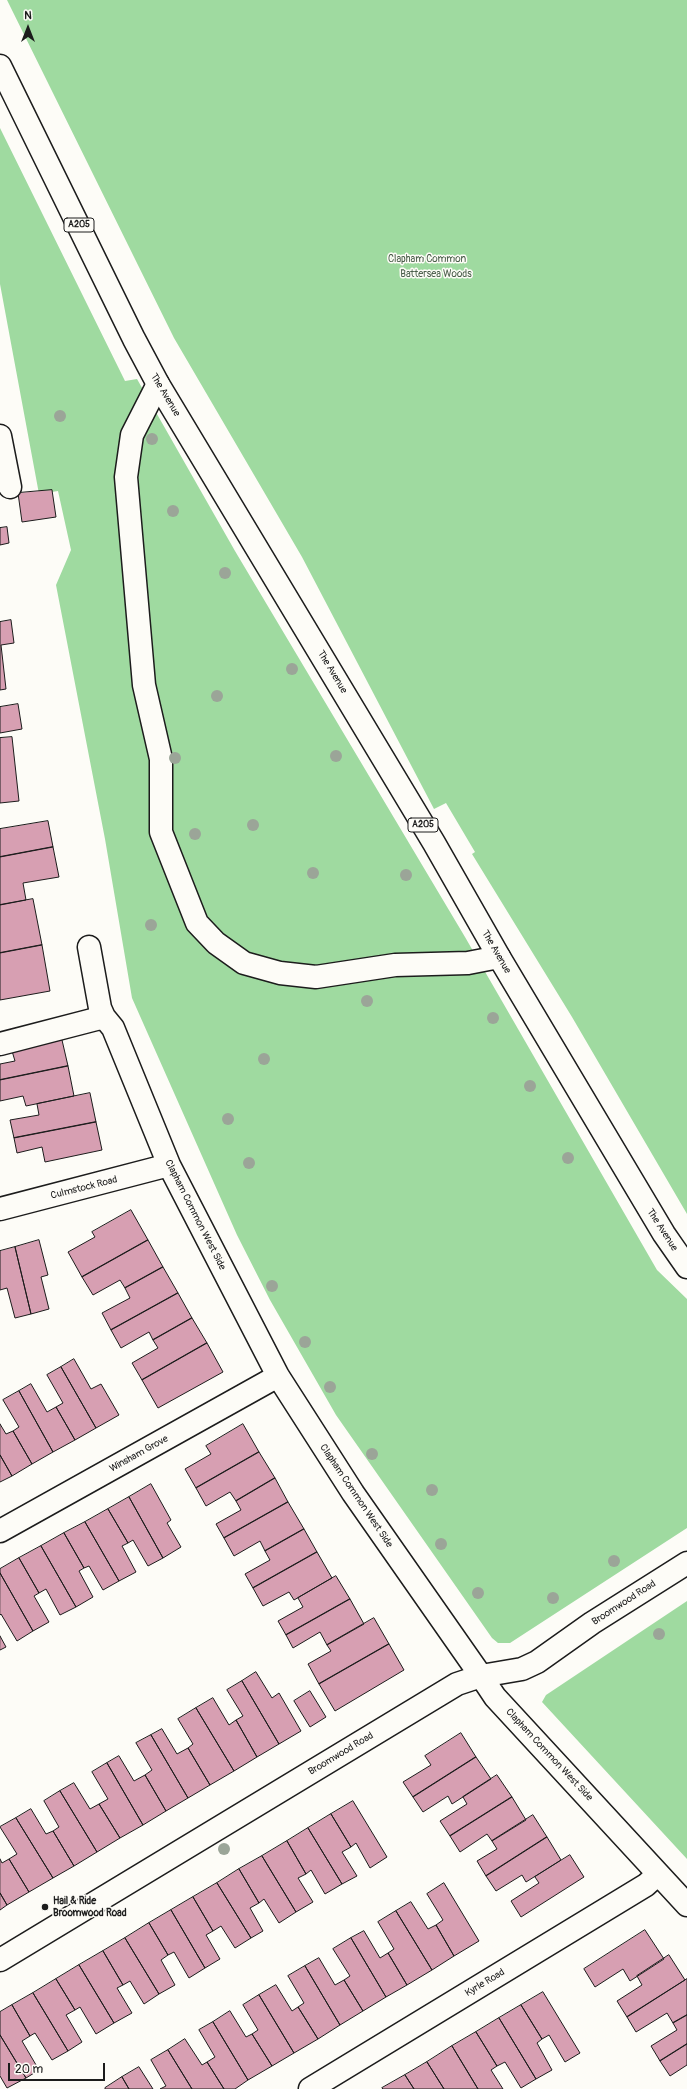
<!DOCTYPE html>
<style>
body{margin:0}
#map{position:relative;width:687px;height:2089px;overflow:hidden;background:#fdfcf7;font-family:Pangolin,sans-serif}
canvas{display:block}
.north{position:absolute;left:8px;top:8px;width:40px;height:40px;-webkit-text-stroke:3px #fdfcf7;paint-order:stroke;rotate:0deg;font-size:11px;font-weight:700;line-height:16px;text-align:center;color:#1c1c1c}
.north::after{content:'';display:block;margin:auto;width:14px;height:18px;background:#1c1c1c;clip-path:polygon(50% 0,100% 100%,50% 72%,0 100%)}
.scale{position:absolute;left:8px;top:2063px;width:97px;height:18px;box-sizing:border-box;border:2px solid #1c1c1c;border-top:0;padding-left:5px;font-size:12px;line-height:14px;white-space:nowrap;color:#1c1c1c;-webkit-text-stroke:3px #fdfcf7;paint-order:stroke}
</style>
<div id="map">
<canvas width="687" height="2089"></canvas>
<div class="north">N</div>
<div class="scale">20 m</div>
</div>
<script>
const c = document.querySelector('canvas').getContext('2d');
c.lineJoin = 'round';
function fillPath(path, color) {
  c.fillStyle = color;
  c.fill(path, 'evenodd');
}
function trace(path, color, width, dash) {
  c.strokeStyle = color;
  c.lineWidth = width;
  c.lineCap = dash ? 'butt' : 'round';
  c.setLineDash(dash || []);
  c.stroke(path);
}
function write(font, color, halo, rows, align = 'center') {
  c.font = font + ' Pangolin,sans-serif';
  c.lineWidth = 3;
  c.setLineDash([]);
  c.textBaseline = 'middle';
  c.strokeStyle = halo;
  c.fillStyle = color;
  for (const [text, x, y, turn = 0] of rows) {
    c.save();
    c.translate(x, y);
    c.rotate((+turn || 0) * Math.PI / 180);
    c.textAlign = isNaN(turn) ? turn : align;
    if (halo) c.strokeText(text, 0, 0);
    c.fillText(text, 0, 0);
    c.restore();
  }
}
fillPath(new Path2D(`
 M7 0H687V1214L572 1017 472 854 475 852 446 803 434 809 302 557 174 338Z
 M0 128 125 381 137 379 235 551 465 937 657 1270 687 1299V1528L510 1643H498L492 1638 336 1415 270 1300 237 1235 132 998 105 839 56 585 71 550 58 491 39 494 0 284Z
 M687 1601V1859L542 1702 546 1695Z`), '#9fdaa0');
const building = new Path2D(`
 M52 490 56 517 22 522 18 493Z
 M7 527 9 543 0 545V528Z
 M11 620 14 643 1 645 6 689 0 690V622Z
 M18 704 22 729 0 733V707Z
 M12 737 19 801 0 803V738Z
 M48 821 53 847 0 857V829Z
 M53 847 59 877 23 883 26 900 0 905V857Z
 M33 899 42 945 0 953V905Z
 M42 945 50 991 0 1000V953Z
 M62 1040 68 1066 0 1080V1064L15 1061 12 1051Z
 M68 1066 74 1096 26 1106 23 1096 0 1101V1080Z
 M90 1093 96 1122 14 1138 10 1120 39 1115 37 1104Z
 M96 1122 102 1150 45 1162 42 1147 17 1153 14 1138Z
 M131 1210 148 1240 82 1277 68 1252 95 1237 92 1232Z
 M39 1240 48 1275 41 1277 49 1309 31 1314 15 1247Z
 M148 1240 163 1267 125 1288 120 1280 93 1295 82 1277Z
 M15 1247 31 1314 15 1318 7 1288 0 1290V1251Z
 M163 1267 178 1293 111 1330 102 1313 130 1298 125 1288Z
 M178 1293 192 1318 153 1340 149 1332 121 1348 111 1330Z
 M192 1318 207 1343 142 1380 132 1363 158 1348 153 1340Z
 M207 1343 223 1372 158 1408 142 1380Z
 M74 1359 91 1389 101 1384 119 1415 96 1428 61 1367Z
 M61 1367 96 1428 75 1440 56 1407 63 1403 47 1375Z
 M31 1384 47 1412 56 1407 75 1440 53 1452 19 1391Z
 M19 1391 53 1452 32 1464 13 1431 19 1427 3 1400Z
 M0 1424 6 1434 13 1431 32 1464 12 1476 0 1455Z
 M243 1424 259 1452 196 1488 185 1469 211 1454 206 1446Z
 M259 1452 275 1478 236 1501 230 1492 206 1506 196 1488Z
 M0 1455 12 1476 0 1482Z
 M275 1478 288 1502 224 1538 216 1524 241 1510 236 1501Z
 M151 1484 171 1520 167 1523 181 1547 163 1558 129 1497Z
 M129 1497 163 1558 148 1566 133 1540 128 1543 108 1509Z
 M288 1502 304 1529 265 1551 260 1541 234 1556 224 1538Z
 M108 1509 128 1543 122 1546 136 1572 119 1581 85 1522Z
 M85 1522 119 1581 103 1590 89 1566 84 1568 64 1533Z
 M304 1529 317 1552 253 1588 245 1574 270 1560 265 1551Z
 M64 1533 84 1568 79 1571 93 1597 76 1607 41 1546Z
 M41 1546 76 1607 60 1615 46 1589 39 1593 19 1558Z
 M317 1552 332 1578 294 1600 289 1592 263 1606 253 1588Z
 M19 1558 39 1593 34 1596 49 1622 33 1631 0 1573V1569Z
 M0 1573 33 1631 17 1641 1 1614 0 1615Z
 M336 1576 350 1599 286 1635 278 1621 303 1607 298 1598Z
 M350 1599 364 1624 327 1645 320 1632 293 1648 286 1635Z
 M374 1618 389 1644 319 1684 308 1664 331 1651 327 1645Z
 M0 1636 6 1647 0 1650Z
 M389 1644 404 1670 335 1711 319 1684Z
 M256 1672 272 1698 279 1693 301 1731 279 1744 242 1681Z
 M242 1681 279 1744 257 1757 236 1720 243 1716 227 1690Z
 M310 1691 326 1717 310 1727 294 1701Z
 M213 1698 229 1725 236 1720 257 1757 234 1771 196 1708Z
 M196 1708 234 1771 210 1785 188 1748 193 1744 178 1719Z
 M162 1729 177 1754 188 1748 210 1785 188 1798 151 1735Z
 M461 1733 476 1757 413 1797 403 1782 431 1765 425 1756Z
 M151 1735 188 1798 166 1811 145 1775 152 1770 136 1743Z
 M119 1756 134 1781 145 1775 166 1811 143 1825 107 1763Z
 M476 1757 491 1779 452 1804 448 1796 423 1812 413 1797Z
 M107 1763 143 1825 120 1838 99 1804 108 1799 92 1772Z
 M497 1775 512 1797 450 1836 440 1821 467 1804 463 1797Z
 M74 1783 90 1809 99 1804 120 1838 97 1852 60 1791Z
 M60 1791 97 1852 74 1866 53 1831 59 1827 44 1801Z
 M512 1797 526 1820 492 1841 487 1834 460 1852 450 1836Z
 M353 1801 387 1857 370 1868 356 1843 351 1847 331 1814Z
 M31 1809 46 1834 53 1831 74 1866 53 1878 16 1818Z
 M331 1814 351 1847 342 1852 357 1876 342 1884 308 1828Z
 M533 1815 547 1837 486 1876 477 1861 497 1849 492 1841Z
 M16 1818 53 1878 29 1892 9 1859 17 1854 0 1827Z
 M308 1828 342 1884 325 1894 311 1870 306 1874 287 1841Z
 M547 1837 561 1860 526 1882 522 1875 496 1891 486 1876Z
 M287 1841 306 1874 298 1878 313 1902 296 1912 262 1856Z
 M570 1855 584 1877 521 1917 511 1901 539 1883 535 1877Z
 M262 1856 296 1912 279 1923 264 1899 259 1903 239 1869Z
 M0 1859 2 1863 9 1859 29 1892 7 1905 0 1893Z
 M239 1869 259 1903 250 1908 263 1931 251 1938 217 1883Z
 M217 1883 251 1938 235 1948 221 1926 213 1931 193 1897Z
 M444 1883 479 1941 454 1956 436 1925 443 1920 427 1894Z
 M0 1893 7 1905 0 1910Z
 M193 1897 213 1931 206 1935 220 1959 205 1968 171 1910Z
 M411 1902 428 1929 436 1925 454 1956 432 1970 396 1911Z
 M171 1910 205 1968 189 1978 174 1952 168 1955 149 1923Z
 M396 1911 432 1970 407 1985 388 1953 394 1949 378 1922Z
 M149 1923 168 1955 161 1960 175 1985 159 1994 125 1938Z
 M645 1930 664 1959 630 1981 623 1969 595 1987 584 1969Z
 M364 1931 380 1958 388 1953 407 1985 386 1997 351 1938Z
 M125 1938 159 1994 144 2004 130 1981 123 1985 103 1951Z
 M351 1938 386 1997 363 2011 344 1980 350 1976 333 1949Z
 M103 1951 123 1985 117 1988 132 2013 114 2023 79 1965Z
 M669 1955 685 1980 627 2017 617 2001 642 1985 637 1976Z
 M319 1958 335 1985 344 1980 363 2011 340 2025 305 1966Z
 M79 1965 114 2023 96 2034 80 2007 75 2010 56 1979Z
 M305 1966 340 2025 318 2039 298 2007 304 2003 288 1976Z
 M56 1979 75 2010 66 2015 82 2042 68 2051 33 1993Z
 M687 1979V2015L673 2023 667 2013 636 2032 627 2017Z
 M276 1985 292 2011 298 2007 318 2039 294 2053 259 1995Z
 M543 1992 580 2053 565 2062 549 2035 542 2039 521 2005Z
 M33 1993 68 2051 52 2060 35 2033 30 2036 12 2005Z
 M259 1995 294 2053 272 2066 252 2034 258 2030 243 2005Z
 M12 2005 30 2036 22 2041 39 2070 26 2078 0 2035V2012Z
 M521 2005 542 2039 537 2043 552 2070 536 2079 499 2018Z
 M230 2011 246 2037 252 2034 272 2066 248 2080 213 2022Z
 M687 2015V2044L660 2061 651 2046 677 2030 673 2023Z
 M499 2018 536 2079 521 2088 505 2062 497 2066 476 2032Z
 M213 2022 248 2080 235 2089H224L207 2062 215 2057 199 2030Z
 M476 2032 497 2066 491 2070 503 2089H478L452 2046Z
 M0 2035 26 2078 7 2088 0 2076Z
 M185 2039 202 2065 207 2062 224 2089H192L168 2050Z
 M687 2044V2065L670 2076 660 2061Z
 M452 2046 478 2089H444L427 2062Z
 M168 2050 192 2089H160L166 2086 151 2060Z
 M427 2062 444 2089H414L405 2075Z
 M139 2067 153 2089H129L122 2077Z
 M405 2075 414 2089H383L382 2088Z
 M122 2077 129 2089H105V2088Z`);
fillPath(building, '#d79fb2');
trace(building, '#1c1c1c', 1);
const minor = new Path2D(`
 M158 384 132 435 126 477 144 685 161 759V832L197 923 216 943 244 963 280 973 316 977 395 965 468 963 499 957
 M0 436 10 487
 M89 947 100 1008 104 1017
 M0 1044 104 1017 113 1028 169 1165 278 1376 353 1493 481 1676 495 1697 687 1905
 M0 1209 169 1165
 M0 1531 278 1376
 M0 1960 457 1684 481 1676 522 1669 537 1662 592 1623 687 1563
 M310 2089 646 1885 658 1874`);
const highway = new Path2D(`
 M0 66 134 339 158 384 434 843 499 957 664 1234 687 1267`);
trace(minor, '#1c1c1c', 25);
trace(highway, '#1c1c1c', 25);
trace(minor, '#fdfcf7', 22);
trace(highway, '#fdfcf7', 22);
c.fillStyle = '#9ba598';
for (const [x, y] of [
 [60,416],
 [152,439],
 [173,511],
 [225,573],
 [292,669],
 [217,696],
 [336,756],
 [175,758],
 [253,825],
 [195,834],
 [313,873],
 [406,875],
 [151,925],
 [367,1001],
 [493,1018],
 [264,1059],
 [530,1086],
 [228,1119],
 [568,1158],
 [249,1163],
 [272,1286],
 [305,1342],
 [330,1387],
 [372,1454],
 [432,1490],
 [441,1544],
 [614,1561],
 [478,1593],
 [553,1598],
 [659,1634],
 [224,1849]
]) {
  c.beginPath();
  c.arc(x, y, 6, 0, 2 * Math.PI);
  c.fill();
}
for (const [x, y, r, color] of [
 [45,1907,4,"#1c1c1c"]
]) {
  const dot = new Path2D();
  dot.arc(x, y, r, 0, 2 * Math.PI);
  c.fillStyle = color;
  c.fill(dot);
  trace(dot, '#fdfcf7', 1.5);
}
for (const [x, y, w] of [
 [79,225,30],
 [423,825,30]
]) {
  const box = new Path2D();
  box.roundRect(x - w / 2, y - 7, w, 14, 3);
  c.fillStyle = '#fdfcf7';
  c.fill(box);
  trace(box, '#1c1c1c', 1);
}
write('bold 9px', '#1c1c1c', null, [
 ["A205",79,225],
 ["A205",423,825]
]);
write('10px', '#4a5e4a', '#fdfcf7', [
 ["Clapham Common",427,259],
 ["Battersea Woods",436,274]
]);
write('10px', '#1c1c1c', '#fdfcf7', [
 ["The Avenue",165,395,59],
 ["The Avenue",332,672,59],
 ["The Avenue",496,952,60],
 ["Culmstock Road",84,1188,-14],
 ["Clapham Common West Side",195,1215,63],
 ["The Avenue",662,1230,57],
 ["Winsham Grove",139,1454,-29],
 ["Clapham Common West Side",356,1496,56],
 ["Broomwood Road",624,1603,-33],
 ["Broomwood Road",341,1754,-31],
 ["Clapham Common West Side",549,1755,47],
 ["Kyrle Road",485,1983,-31]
]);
write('bold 10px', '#1c1c1c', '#fdfcf7', [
 ["Hail & Ride",53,1901],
 ["Broomwood Road",53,1913]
], 'left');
</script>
